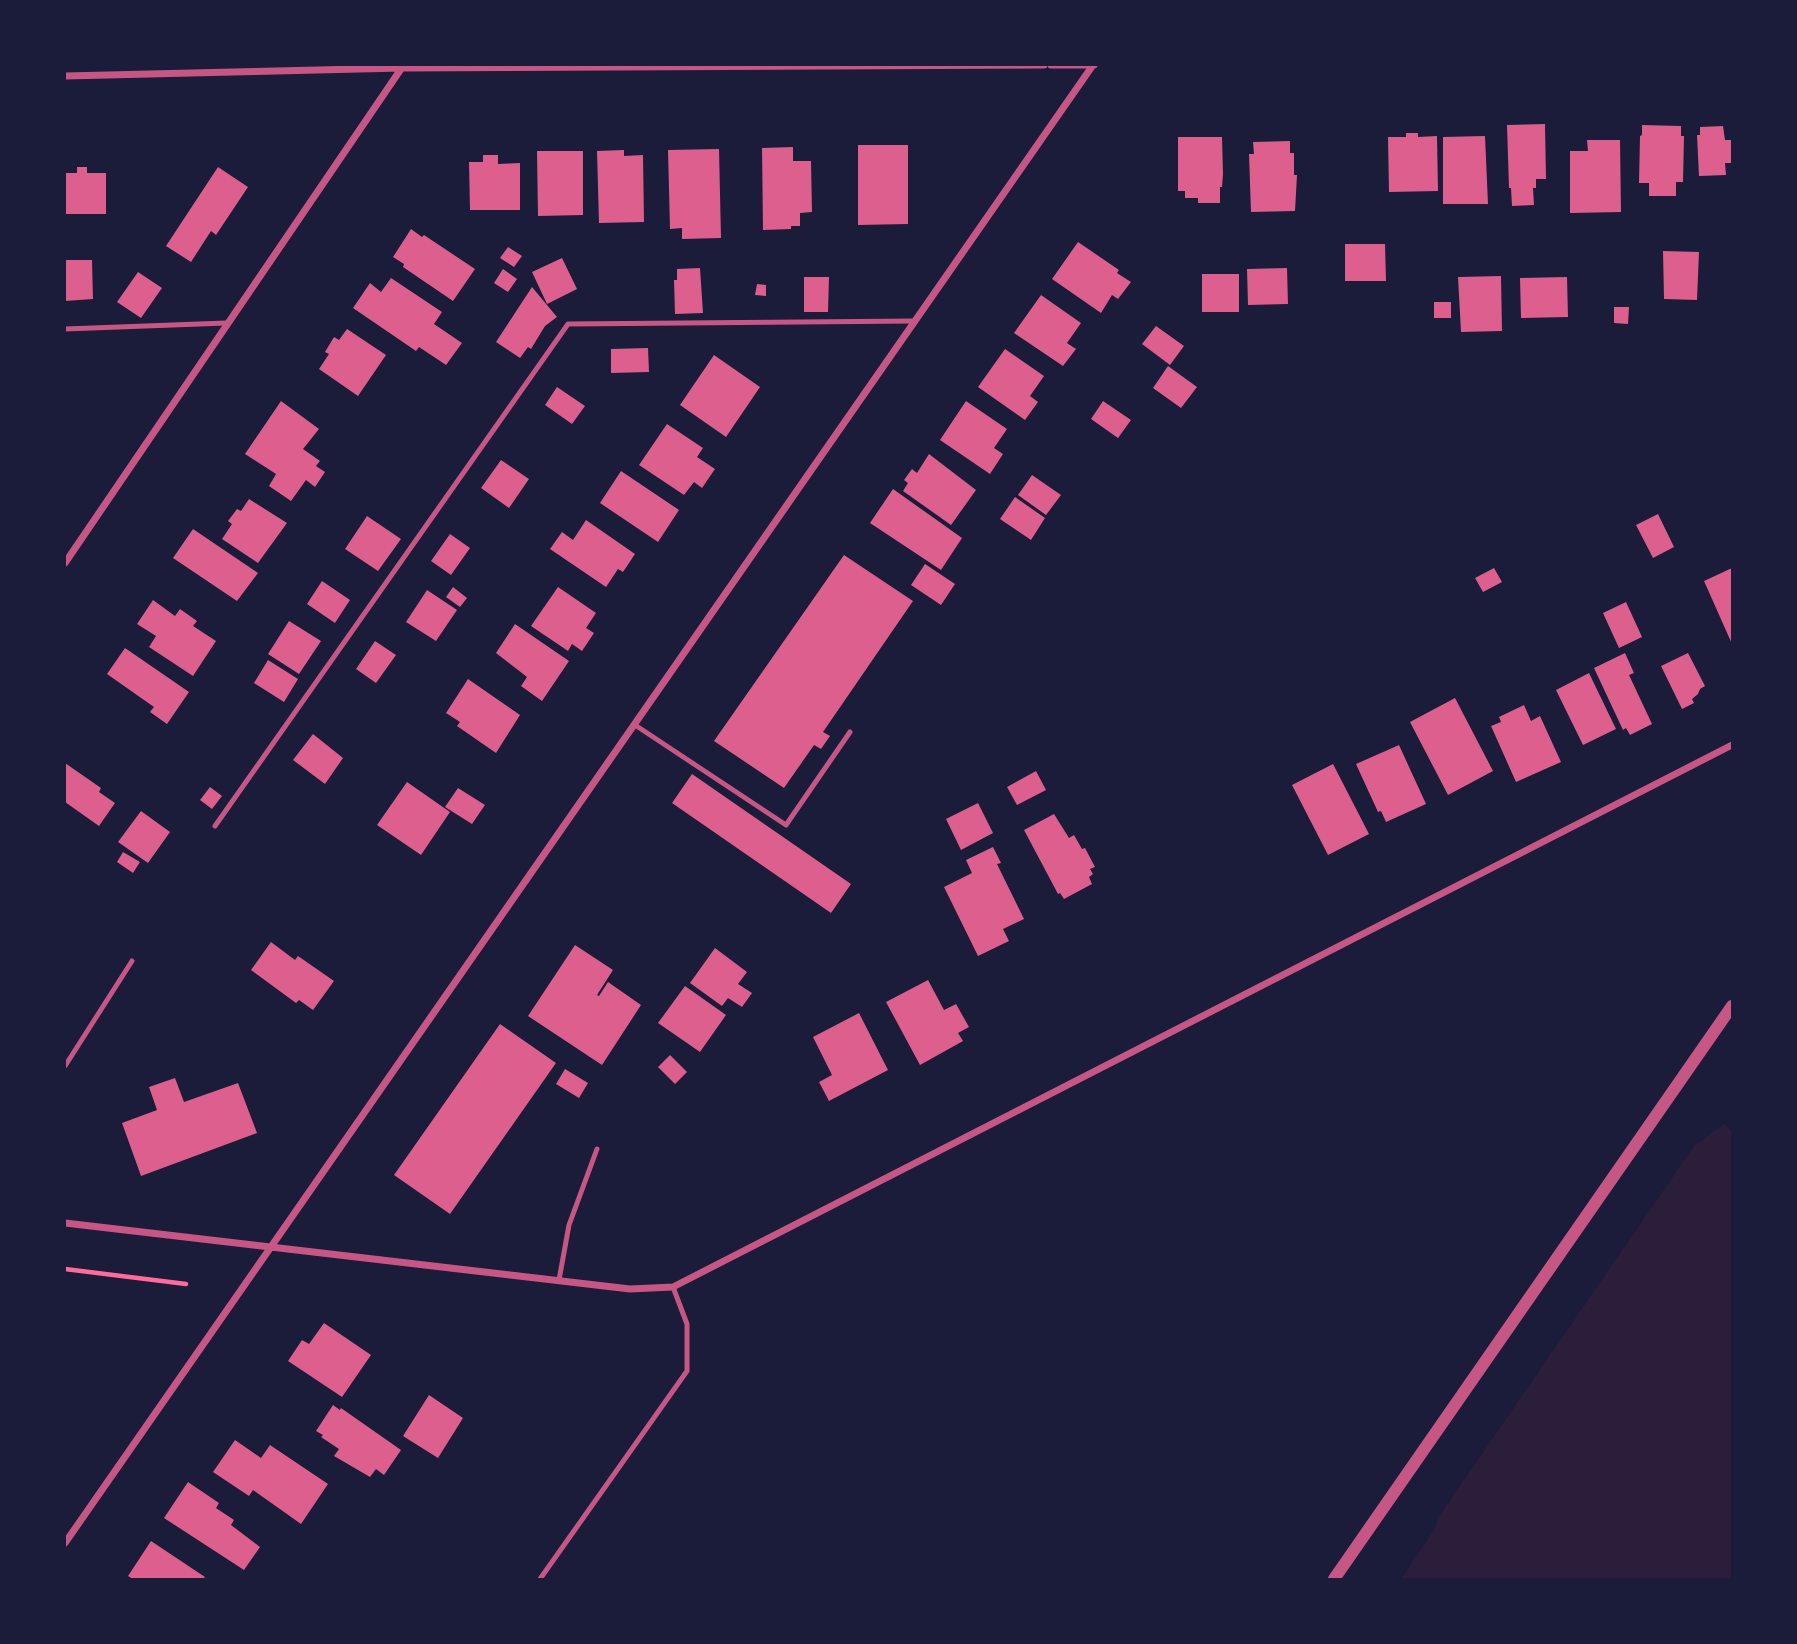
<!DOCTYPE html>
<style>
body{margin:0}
#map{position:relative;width:1797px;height:1644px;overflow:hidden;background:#1b1b3a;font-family:Raleway,sans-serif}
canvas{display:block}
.frame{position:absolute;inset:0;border:66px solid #1b1b3a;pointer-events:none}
</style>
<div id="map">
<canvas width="1797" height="1644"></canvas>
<div class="frame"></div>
</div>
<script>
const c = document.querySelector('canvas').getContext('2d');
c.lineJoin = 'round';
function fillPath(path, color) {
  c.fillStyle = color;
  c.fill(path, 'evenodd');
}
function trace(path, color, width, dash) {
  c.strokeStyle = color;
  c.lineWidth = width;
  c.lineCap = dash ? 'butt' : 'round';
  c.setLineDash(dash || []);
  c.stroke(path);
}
fillPath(new Path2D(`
 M1724 1124 1732 1131V1579H1401L1436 1527 1437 1519 1694 1146Z`), '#2a1e3b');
fillPath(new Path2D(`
 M1545 124 1546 179H1536V188H1533L1534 205 1512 206 1511 188H1509L1507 125Z
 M1642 125 1681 126V136H1684L1683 182H1676V196H1649V183H1639L1640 136 1642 135Z
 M1723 126 1725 140H1732V163H1725L1726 175 1699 176 1697 135H1700V127Z
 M1406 133H1418V137L1437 136 1438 191 1389 192 1388 137H1406Z
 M1485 136 1488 204H1443V137Z
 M1178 137H1222L1223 174 1222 187H1220V203H1198V198H1185V191H1178Z
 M1587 140H1620L1621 212 1570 213V151H1588Z
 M1290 141V153H1294V175H1297L1295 211 1251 212 1249 154H1254L1253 142Z
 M858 145H908V224L858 225Z
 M793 147V161H811L812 212 800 213V226H791V229L763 230 762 148Z
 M719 149 721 238 682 239V228L670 229 668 150Z
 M624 150V156L643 155 644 222 599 223 597 151Z
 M537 151H583V215L538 216Z
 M483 155H498V164L520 163V210H470L469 162H483Z
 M77 167H87V173H106V214H65V173H77Z
 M218 167 248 187 216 235 211 231 191 262 166 246Z
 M411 229 422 237 424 235 475 269 453 301 403 267 404 264 393 257Z
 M1078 242 1119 270 1117 273 1131 282 1118 299 1112 295 1101 313 1052 279Z
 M1345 244H1385L1386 281H1345Z
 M508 247 522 256 514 267 500 258Z
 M1663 251 1699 252 1697 300 1664 299Z
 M562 258 577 289 547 304 532 272Z
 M65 260H92L93 299 65 301Z
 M700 268 703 313 675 314 674 280H677V269Z
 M1287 268 1288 304 1248 305 1247 269Z
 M503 269 517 279 508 292 494 283Z
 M138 272 162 288 141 318 117 302Z
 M1202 274H1239V312H1202Z
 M1501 276 1502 331 1461 332 1458 277Z
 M804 277H829L828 312H804Z
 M1567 277 1568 317 1521 318 1520 278Z
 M391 278 442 312 434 324 462 343 446 365 419 347 416 351 353 308 370 283 381 292Z
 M757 284 766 285V296L755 295Z
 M532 287 557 317 545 326 531 349 528 347 520 358 496 342Z
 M1041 295 1081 323 1067 343 1076 349 1063 366 1014 333Z
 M1434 302H1451V318H1434Z
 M1614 307H1629L1628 324 1614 323Z
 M1156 326 1184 346 1170 365 1142 344Z
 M347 329 386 355 358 396 319 369 329 354 325 352 334 337 339 340Z
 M648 348 649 372 611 373V349Z
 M1005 349 1044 376 1030 396 1038 402 1025 420 978 387Z
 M714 355 760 387 726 437 680 405Z
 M1168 366 1197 387 1181 408 1153 388Z
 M557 387 585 406 572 424 545 405Z
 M281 401 319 429 303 449 320 461 316 466 325 472 315 487 306 480 291 501 269 486 276 474 245 454Z
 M966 401 1007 429 994 448 1003 454 990 474 940 440Z
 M1103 401 1131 420 1118 438 1091 419Z
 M667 424 703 448 697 457 715 469 702 488 694 482 684 495 639 465Z
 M929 454 976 490 951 525 903 491 908 483 904 480 912 469 917 473Z
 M501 460 529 479 509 508 481 488Z
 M621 471 679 510 658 542 600 503Z
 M1032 475 1061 495 1046 515 1018 495Z
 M893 489 962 538 941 570 870 523Z
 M1015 497 1045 518 1031 540 1000 519Z
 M249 499 287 523 258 563 222 539 232 524 228 521 237 509 241 511Z
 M1658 514 1674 547 1653 558 1636 525Z
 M367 516 401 539 378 571 345 549Z
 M586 520 635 554 623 572 618 569 606 587 550 549 562 532 573 540Z
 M193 529 258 573 237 601 173 558Z
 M450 534 470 548 451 575 431 561Z
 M844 555 913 601 823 732 830 736 821 749 814 745 784 788 714 741Z
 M925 564 955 584 941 605 911 585Z
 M1494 568 1502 582 1483 592 1475 578Z
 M1732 568V644L1704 581Z
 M322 581 350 600 335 623 307 604Z
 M453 587 467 598 460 607 446 597Z
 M558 587 596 613 586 628 594 633 582 651 572 644 568 651 531 626Z
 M427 590 457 610 436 641 406 622Z
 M153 600 175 616 180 609 197 621 193 626 216 641 193 676 149 647 156 636 137 624Z
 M1626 602 1642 637 1619 648 1603 613Z
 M289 621 321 641 299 674 268 654Z
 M515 624 569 661 542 701 521 686 527 677 496 653Z
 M375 641 396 655 376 683 356 669Z
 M125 648 189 692 167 724 150 712 154 707 107 674Z
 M1625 653 1634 673 1629 675 1652 724 1630 735 1626 728 1623 730 1594 668Z
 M1688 653 1705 686 1700 689 1698 694 1692 699 1694 703 1682 709 1661 666Z
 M268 660 298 679 284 702 254 683Z
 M1589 673 1616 729 1583 745 1556 690Z
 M468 679 520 715 496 753 457 726 460 722 446 713Z
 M1455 698 1493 771 1448 795 1410 722Z
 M1524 705 1531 721 1540 716 1561 762 1516 782 1491 726 1501 722 1499 717Z
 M313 734 343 758 325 784 293 760Z
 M1399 745 1426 804 1386 822 1381 811 1378 812 1356 764Z
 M65 763 101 788 99 792 115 803 99 826 65 802Z
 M1333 764 1369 834 1328 855 1292 785Z
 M1036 771 1046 790 1017 805 1007 787Z
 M692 774 851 884 831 913 672 803Z
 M407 782 450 812 421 855 377 825Z
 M210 787 222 796 212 809 200 800Z
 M458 788 485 805 472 824 445 807Z
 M978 803 993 833 961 850 946 819Z
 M141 811 170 832 148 863 118 842Z
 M1054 814 1069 838 1074 835 1082 849 1085 848 1095 867 1090 869 1093 874 1089 877 1092 884 1064 899 1060 893 1058 894 1024 830Z
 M993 847 1001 863 997 864 1024 919 1003 929 1009 941 978 956 944 887 972 873 966 860Z
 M123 852 140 862 133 873 117 862Z
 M271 942 295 960 298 956 334 981 313 1010 299 1000 296 1003 251 970Z
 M575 945 613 970 597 995 599 996 608 982 641 1005 602 1065 528 1016Z
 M715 948 747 972 738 984 752 993 742 1007 728 998 722 1006 690 983Z
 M928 980 944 1010 956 1004 969 1027 958 1033 963 1041 920 1065 886 1002Z
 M685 986 726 1015 700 1052 658 1023Z
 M859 1013 888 1070 829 1101 819 1082 832 1075 813 1037Z
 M500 1024 556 1063 450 1214 394 1175Z
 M670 1055 687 1072 675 1084 658 1067Z
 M565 1069 588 1083 579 1098 556 1084Z
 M175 1078 184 1102 238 1083 257 1133 141 1176 122 1123 157 1110 149 1087Z
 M324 1323 371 1355 342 1397 288 1361 302 1340 309 1344Z
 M429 1395 463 1418 438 1458 403 1436Z
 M333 1405 340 1410 341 1408 401 1450 384 1475 376 1469 370 1477 334 1456 339 1449 321 1437 323 1435 316 1431Z
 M235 1440 261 1458 270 1445 328 1484 301 1524 253 1490 249 1496 213 1472Z
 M188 1482 219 1503 216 1508 234 1520 231 1525 260 1547 244 1570 164 1518Z
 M151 1541 205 1577 203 1579H133L128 1576Z`), '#dd5f8e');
trace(new Path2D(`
 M65 1269 186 1284`), '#ff6b9d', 4.5);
trace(new Path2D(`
 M65 329 226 323
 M635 725 786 825 850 732
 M215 826 568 324 915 321
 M65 1066 132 961
 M559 1280 569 1225 597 1149
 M540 1579 687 1371V1324L673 1287`), '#c65784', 5);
trace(new Path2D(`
 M1051 65H1094
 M65 76 402 68 1044 65
 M65 563 403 66
 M65 1223 630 1289 673 1287 1732 745
 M65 1543 1093 65`), '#c65784', 7);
trace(new Path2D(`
 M1334 1579 1732 1006`), '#c65784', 12);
</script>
